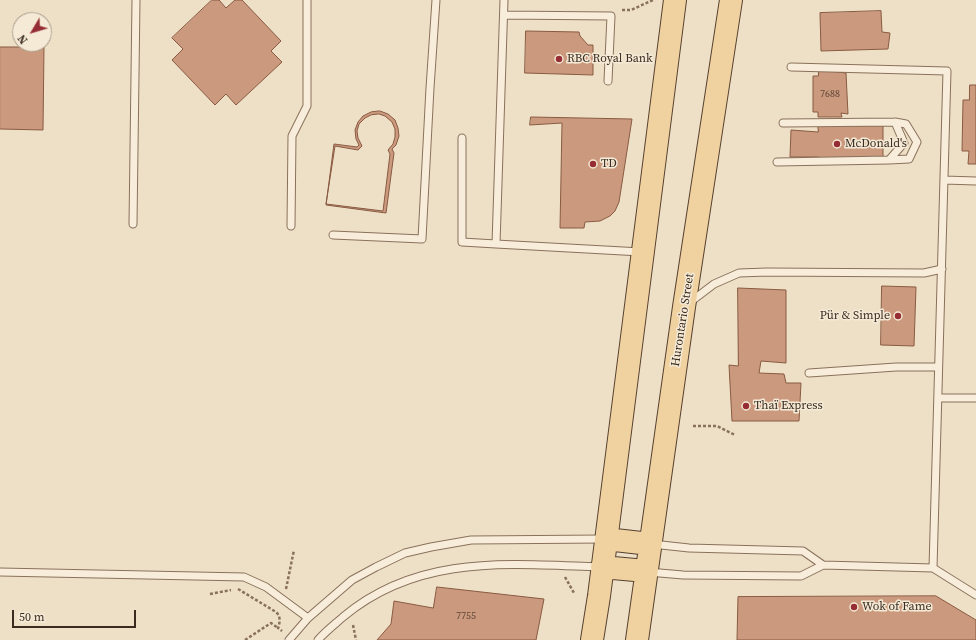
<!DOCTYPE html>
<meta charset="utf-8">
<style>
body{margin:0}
#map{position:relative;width:976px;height:640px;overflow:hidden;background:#eee0c6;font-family:"Source Serif 4",serif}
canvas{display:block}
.north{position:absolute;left:12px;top:12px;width:40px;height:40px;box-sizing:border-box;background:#f5ead6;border:1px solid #aa9e8d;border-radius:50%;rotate:232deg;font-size:11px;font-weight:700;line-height:16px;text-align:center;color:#392b20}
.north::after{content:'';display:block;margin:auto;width:14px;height:18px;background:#972d34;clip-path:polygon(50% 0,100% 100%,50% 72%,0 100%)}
.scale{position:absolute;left:12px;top:610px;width:124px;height:18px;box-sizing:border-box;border:2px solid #392b20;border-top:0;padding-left:5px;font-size:12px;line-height:14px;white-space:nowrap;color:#392b20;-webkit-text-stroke:3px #f5ead6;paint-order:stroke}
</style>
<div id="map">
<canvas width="976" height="640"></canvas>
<div class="north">N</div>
<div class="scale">50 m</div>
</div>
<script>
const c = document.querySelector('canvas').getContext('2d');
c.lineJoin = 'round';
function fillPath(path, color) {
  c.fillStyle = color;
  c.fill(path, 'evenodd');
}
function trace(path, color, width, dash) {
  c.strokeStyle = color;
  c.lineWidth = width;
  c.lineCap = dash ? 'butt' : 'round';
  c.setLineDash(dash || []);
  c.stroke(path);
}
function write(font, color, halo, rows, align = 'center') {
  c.font = font + ' "Source Serif 4",serif';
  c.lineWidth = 3;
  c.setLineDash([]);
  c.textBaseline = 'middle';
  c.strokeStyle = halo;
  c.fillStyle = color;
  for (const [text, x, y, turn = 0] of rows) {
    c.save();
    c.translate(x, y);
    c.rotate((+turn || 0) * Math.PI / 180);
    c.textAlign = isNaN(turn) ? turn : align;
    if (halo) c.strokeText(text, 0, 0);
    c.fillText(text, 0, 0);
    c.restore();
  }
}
const building = new Path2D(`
 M212 0H219L226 8 235 0H242L281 41 271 51 282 62 236 105 226 94 215 105 172 60 183 49 172 38Z
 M881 11 882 32 890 33 888 49 821 51 820 13Z
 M526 31 579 32 580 36 588 45H593V75L525 73Z
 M0 47H44L43 130 0 129Z
 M819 70 846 73 848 114 841 113 842 117H818V112H813V76H818Z
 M970 85H976V164H968L969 151H962L963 100H969Z
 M380 111 388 114 395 120 398 128 399 136 396 145 392 149 394 153 386 213 326 205 334 144 357 147 359 145 356 139 355 130 358 122 363 116 371 112Z
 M379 114 385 116 392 122 395 129V137L393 144 388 150 390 154 383 211 326 204 335 146 358 150 362 146 358 138 357 131 359 124 365 118 371 115Z
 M531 117 632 119 619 202 615 211 610 216 600 221 585 222 584 228H560L562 123 530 125Z
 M818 125H883V159L819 160V157H790L791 130 818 132Z
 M882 286 916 287 914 346 881 345Z
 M738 288 786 290V363L761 361 759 373 784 374 786 383H801L799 421H732L729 365 738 366Z
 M437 587 544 599 536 640H377L391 624 394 601 433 608Z
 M936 596 976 620V640H737L738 597Z`);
fillPath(building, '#cb997d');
trace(building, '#885a42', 1);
const service = new Path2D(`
 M504 0 496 244 641 252
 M504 15 611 16 608 81
 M791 67 947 71 933 568
 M462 138V242L496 244
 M889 160 909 159 917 142 906 124 895 122
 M777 162 889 160 904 143 895 122 783 123
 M944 180 976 181
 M133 224 136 0
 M291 226 292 136 307 106V0
 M333 235 422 239 430 88 436 0
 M689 303 714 284 739 273 767 272 924 273 942 269
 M809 373 896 367H938
 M938 398H976
 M652 544 689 548 803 551 823 565
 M0 572 244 577 266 587 308 618
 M648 572 683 575 801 576 823 565 933 568 976 595
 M289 640 308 618 352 580 376 567 405 553 431 547 471 540 604 539
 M318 640C326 631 334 625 343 617 418 554 508 564 599 567`);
const primary = new Path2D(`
 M606 539 650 544
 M602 567 646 571
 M592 640 599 596 675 0
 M637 640 684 307 731 0`);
trace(service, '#89715c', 9);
trace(primary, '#574030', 24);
trace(new Path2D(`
 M622 10H631L653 0
 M693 426H717L735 435
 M565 577 574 593
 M238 589 276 612C281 617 280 622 278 628L282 631
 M286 589 294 550
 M210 594 231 590
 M353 625 356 640
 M245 640 271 623 278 628`), '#89715c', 2.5, [3, 2]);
trace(service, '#f8edda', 7);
trace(primary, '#efd29f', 22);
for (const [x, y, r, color] of [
 [559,59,4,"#972d34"],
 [837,144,4,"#972d34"],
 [593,164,4,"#972d34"],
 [898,316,4,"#972d34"],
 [746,406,4,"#972d34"],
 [854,607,4,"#972d34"]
]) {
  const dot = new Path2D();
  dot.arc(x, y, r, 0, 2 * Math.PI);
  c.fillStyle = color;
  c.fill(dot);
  trace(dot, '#f5ead6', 1.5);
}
write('10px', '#5e4637', null, [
 ["7688",830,94],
 ["7755",466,616]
]);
write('12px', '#392b20', '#f5ead6', [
 ["RBC Royal Bank",567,59],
 ["McDonald's",845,144],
 ["TD",601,164],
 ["Pür & Simple",890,316,"right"],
 ["Thaï Express",754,406],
 ["Wok of Fame",862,607]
], 'left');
write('12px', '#392b20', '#f5ead6', [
 ["Hurontario Street",683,320,-81]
]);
</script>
